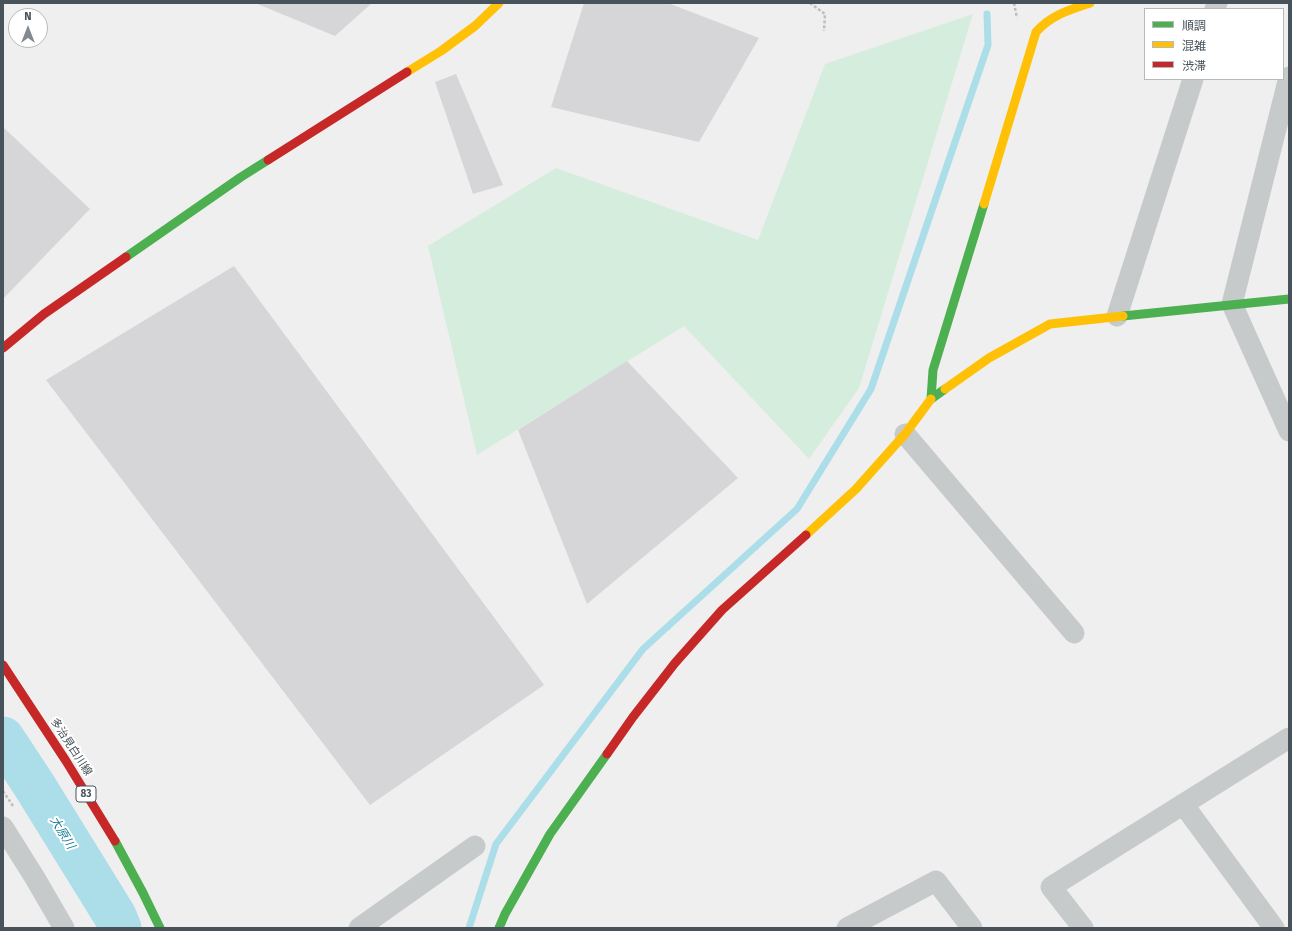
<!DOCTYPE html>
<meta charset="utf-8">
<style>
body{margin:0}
#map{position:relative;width:1292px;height:931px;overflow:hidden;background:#f0efef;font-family:"Fira Sans","Noto Sans JP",sans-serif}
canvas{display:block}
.frame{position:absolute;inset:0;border:4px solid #48525a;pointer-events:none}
.legend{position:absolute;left:1144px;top:8px;width:140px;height:72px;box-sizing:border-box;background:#fff;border:1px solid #b6babd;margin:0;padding:5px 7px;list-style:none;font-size:12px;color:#48525a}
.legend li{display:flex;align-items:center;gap:8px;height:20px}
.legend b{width:20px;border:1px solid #b6babd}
.north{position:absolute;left:8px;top:8px;width:40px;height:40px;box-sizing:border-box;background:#fff;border:1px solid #b6babd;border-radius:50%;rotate:0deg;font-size:11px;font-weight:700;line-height:16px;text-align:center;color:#48525a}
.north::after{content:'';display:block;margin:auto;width:14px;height:18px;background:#83898e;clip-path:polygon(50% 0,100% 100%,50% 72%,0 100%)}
</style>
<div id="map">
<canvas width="1292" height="931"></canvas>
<div class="frame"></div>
<ul class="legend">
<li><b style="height:5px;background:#4caf50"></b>順調</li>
<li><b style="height:5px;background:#ffc107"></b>混雑</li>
<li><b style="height:5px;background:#c62828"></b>渋滞</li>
</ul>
<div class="north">N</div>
</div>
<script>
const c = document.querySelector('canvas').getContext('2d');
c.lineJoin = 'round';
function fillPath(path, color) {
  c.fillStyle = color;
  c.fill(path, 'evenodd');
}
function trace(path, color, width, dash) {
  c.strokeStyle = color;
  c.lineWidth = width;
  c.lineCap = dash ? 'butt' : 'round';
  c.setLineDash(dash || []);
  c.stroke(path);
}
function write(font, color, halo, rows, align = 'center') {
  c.font = font + ' "Fira Sans","Noto Sans JP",sans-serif';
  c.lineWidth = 4;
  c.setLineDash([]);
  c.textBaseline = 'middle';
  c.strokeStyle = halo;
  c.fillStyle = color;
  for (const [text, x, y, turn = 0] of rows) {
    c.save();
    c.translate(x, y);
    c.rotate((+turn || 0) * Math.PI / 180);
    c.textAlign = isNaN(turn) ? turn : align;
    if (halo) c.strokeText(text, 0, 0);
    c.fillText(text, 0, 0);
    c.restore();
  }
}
fillPath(new Path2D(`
 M973 14 859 388 809 459 684 326 477 455 428 246 556 168 758 240 825 64Z`), '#d5eddd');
trace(new Path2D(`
 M469 928 496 844 643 649 797 509 871 389 988 45 987 14`), '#acdee9', 7);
trace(new Path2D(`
 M3 738 34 785 115 916 120 928`), '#acdee9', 43);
fillPath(new Path2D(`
 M255 3H372L335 36Z
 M584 3H668L759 38 699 142 551 107Z
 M456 74 503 185 473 194 435 82Z
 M3 127 90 209 3 299Z
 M234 266 544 685 370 805 46 380Z
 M627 361 738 478 587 604 518 430Z`), '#d6d6d8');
trace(new Path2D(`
 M810 3 825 14 824 31
 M1014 3 1017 18
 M3 791 13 806`), '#b7c1be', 2.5, [3, 2]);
trace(new Path2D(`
 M1215 9 1217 3
 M1289 77 1232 304 1289 431
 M1117 316 1193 79
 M905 434 1074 633
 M1183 804 1274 928
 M3 827 35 878 64 928
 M359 928 475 846
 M847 928 936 881 972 928
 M1083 928 1051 887 1289 738`), '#c7cacb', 21);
trace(new Path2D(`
 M126 257 241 177 268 160
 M1123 316 1289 299
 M945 389 931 399 933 370 984 204
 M115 841 143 893 160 928
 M499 928 505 914 550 834 607 754`), '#4caf50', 9);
trace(new Path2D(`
 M407 72 441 51 475 26 499 3
 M984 204 1036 32C1051 15 1069 10 1090 3
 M945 389 989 358 1050 324 1123 316
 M806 535 856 489 905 434 931 399`), '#ffc107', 9);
trace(new Path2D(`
 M268 160 407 72
 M3 348 44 314 126 257
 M3 665 66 761 115 841
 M607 754 633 717 675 663 722 610 806 535`), '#c62828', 9);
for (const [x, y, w] of [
 [86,794,20]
]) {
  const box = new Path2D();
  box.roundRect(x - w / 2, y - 8, w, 16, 3);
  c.fillStyle = '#fff';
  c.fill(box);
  trace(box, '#48525a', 1);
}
write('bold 10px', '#48525a', null, [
 ["83",86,794]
]);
write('11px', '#48525a', '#fff', [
 ["多治見白川線",71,747,57]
]);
write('italic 12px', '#167c91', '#fff', [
 ["大原川",62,833,58]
]);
</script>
